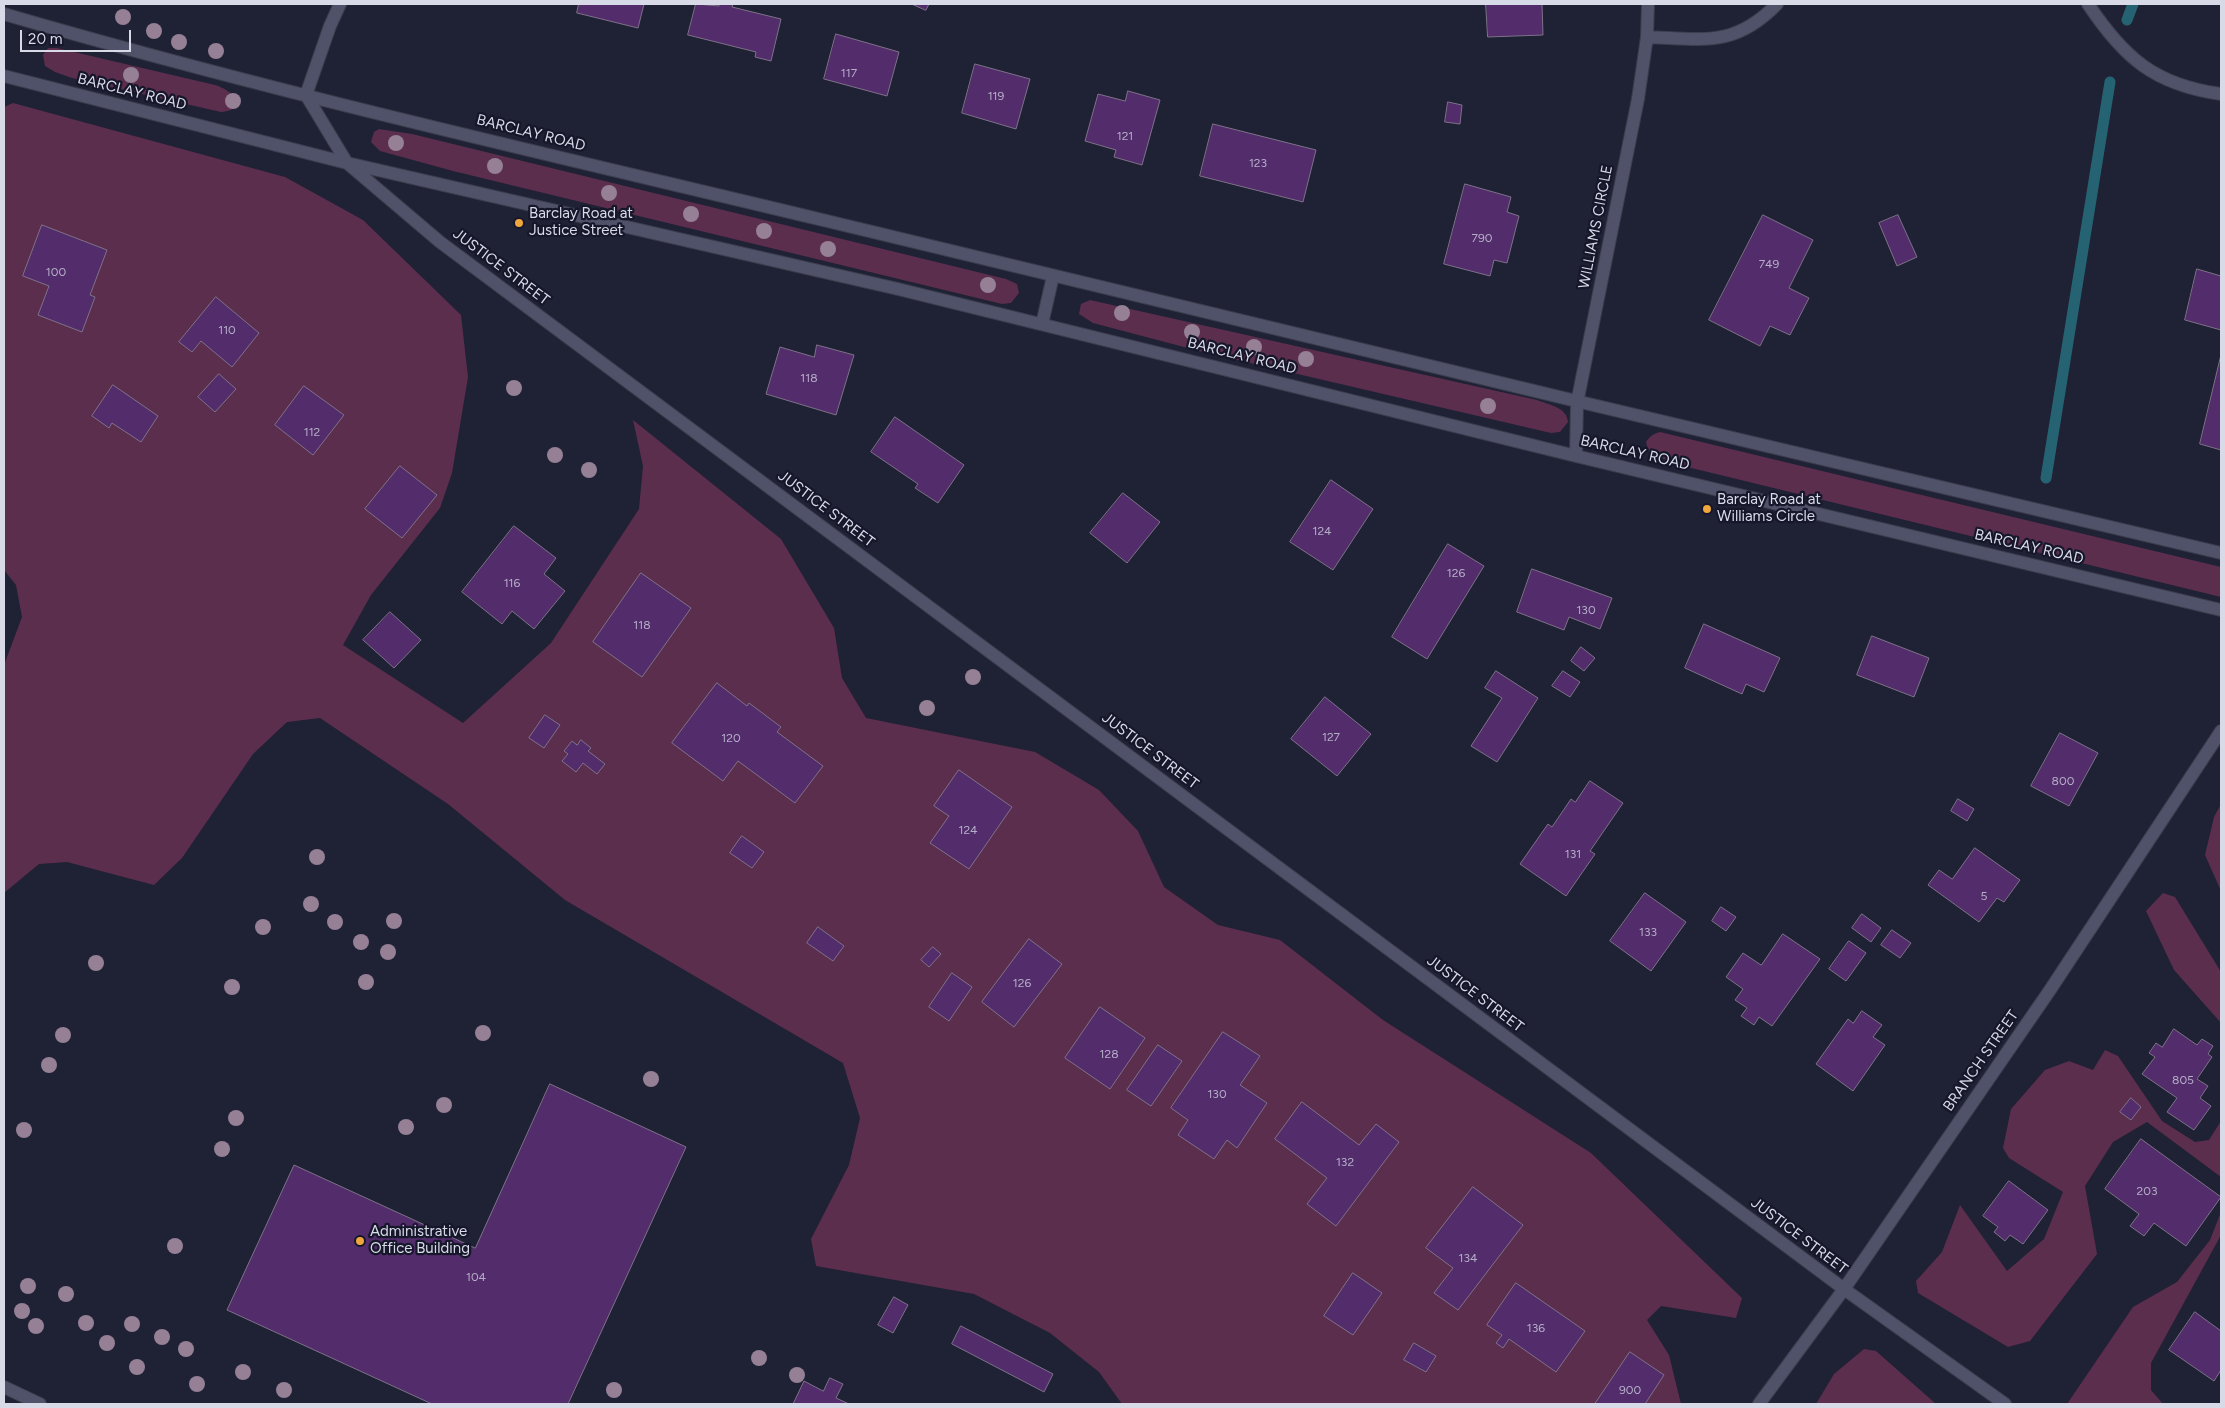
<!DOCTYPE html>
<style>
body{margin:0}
#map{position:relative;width:2225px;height:1408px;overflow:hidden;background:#1f2134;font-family:Figtree,sans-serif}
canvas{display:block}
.frame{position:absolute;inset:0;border:5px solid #d8dae8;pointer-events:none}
.scale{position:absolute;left:20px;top:30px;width:111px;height:22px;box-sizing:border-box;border:2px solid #d8dae8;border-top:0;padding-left:6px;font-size:15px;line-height:18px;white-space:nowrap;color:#d8dae8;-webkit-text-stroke:4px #16172a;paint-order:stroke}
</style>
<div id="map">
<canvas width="2225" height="1408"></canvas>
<div class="frame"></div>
<div class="scale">20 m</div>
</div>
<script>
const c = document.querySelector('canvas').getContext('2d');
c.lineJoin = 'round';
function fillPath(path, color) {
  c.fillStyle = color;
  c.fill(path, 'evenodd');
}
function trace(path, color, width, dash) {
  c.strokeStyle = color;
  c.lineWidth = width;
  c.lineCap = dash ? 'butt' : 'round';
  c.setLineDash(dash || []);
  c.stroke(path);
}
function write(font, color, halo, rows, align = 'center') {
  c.font = font + ' Figtree,sans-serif';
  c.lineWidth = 4.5;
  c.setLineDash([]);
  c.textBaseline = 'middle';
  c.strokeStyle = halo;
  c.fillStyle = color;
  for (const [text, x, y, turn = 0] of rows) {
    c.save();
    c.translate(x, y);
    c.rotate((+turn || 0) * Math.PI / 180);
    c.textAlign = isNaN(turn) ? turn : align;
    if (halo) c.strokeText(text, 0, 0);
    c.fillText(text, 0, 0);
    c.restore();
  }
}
fillPath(new Path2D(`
 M48 48H57L215 85C232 90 252 109 221 112L72 78 55 72 45 66 43 55Z
 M13 103 285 177 363 220 461 315 468 377 452 473 440 508 371 595 343 645 463 723 551 643 639 509 643 466 633 420 781 539 834 628 842 678 866 718 1035 752 1099 790 1138 831 1164 887 1218 925 1280 940 1383 1020 1591 1153 1742 1298 1736 1318 1661 1306 1647 1320 1669 1355 1681 1404H1122L1099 1372 1050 1333 974 1294 816 1266 811 1239 849 1165 860 1118 843 1063 565 900 448 804 320 718 287 722 253 754 182 858 154 885 67 862 39 864 4 893V665L22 617 16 585 4 570V107Z
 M379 129 412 134 1006 279 1017 284 1019 293 1011 303 1002 304 453 171 380 151 371 142 374 132Z
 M1090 300 1537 400C1549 405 1567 407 1568 422L1560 432 1551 433 1203 352 1093 323 1079 314 1081 304Z
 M1660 432 2221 567V597L1671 463 1648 450 1646 442C1650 436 1653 434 1660 432Z
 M2221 804V891L2205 855 2214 817Z
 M2163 893 2175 897 2221 972V1023L2174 970 2146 911Z
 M2105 1050 2118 1056 2162 1121 2195 1142 2209 1140 2221 1121V1177L2147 1122 2113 1142 2085 1186 2097 1254 2030 1341 2008 1347 1918 1293 1916 1281 1942 1252 1960 1205 2007 1271 2044 1239 2063 1192 2009 1158 2003 1148 2011 1109 2045 1070 2069 1061 2093 1070Z
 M2221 1212V1235L2151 1363V1390L2163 1404H2067L2133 1307 2177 1282 2210 1240Z
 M1864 1349 1876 1351 1936 1404H1816L1834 1374Z`), '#5c2e4d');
trace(new Path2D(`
 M2127 20 2133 4
 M2046 478 2110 82`), '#266372', 11);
const building = new Path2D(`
 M579 4H644L638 28 577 13Z
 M696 4 719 6V4H733L732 7 781 19 771 61 755 57 756 52 688 35Z
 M912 4H929L926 10Z
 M1486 4H1542L1543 35 1488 37Z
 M836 34 899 52 887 96 824 79Z
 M975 64 1030 79 1016 129 962 113Z
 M1128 91 1160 100 1142 165 1114 157 1116 150 1085 141 1098 94 1125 101Z
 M1448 102 1462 105 1460 124 1445 122Z
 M1213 124 1316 150 1303 202 1200 176Z
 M1465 184 1511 197 1507 212 1519 216 1507 263 1494 260 1490 276 1444 264Z
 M1763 215 1813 240 1789 288 1809 298 1790 335 1770 326 1760 346 1709 320Z
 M1898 215 1917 257 1897 266 1879 223Z
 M42 225 107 250 90 295 95 297 82 332 38 315 49 286 23 276Z
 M2197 269 2221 276V330L2185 320Z
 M216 297 259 333 232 367 201 341 192 352 179 342Z
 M817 345 854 355 836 415 766 394 780 347 814 357Z
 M2221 355V450L2200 444Z
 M219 374 236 389 215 412 198 397Z
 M113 385 158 416 141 442 112 423 109 428 92 416Z
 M304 386 344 415 313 455 275 425Z
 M895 417 964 465 938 503 915 488 918 484 871 452Z
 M400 466 437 495 402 538 365 509Z
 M1331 480 1373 509 1333 570 1290 542Z
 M1123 493 1160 522 1127 563 1090 533Z
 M514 526 556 558 544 574 565 591 534 629 512 611 502 624 462 592Z
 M1448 544 1484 566 1427 659 1392 637Z
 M1532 569 1612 598 1600 629 1569 617 1564 630 1517 612Z
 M641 573 691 608 642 677 593 642Z
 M390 612 421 640 394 668 363 640Z
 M1704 624 1780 658 1764 692 1746 684 1742 694 1685 668Z
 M1872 636 1929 658 1914 697 1857 675Z
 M1581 647 1595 658 1584 671 1571 661Z
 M1496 671 1538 698 1497 762 1471 746 1502 698 1485 688Z
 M1563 671 1580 682 1570 697 1552 686Z
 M717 683 747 706 749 703 781 727 777 732 823 766 795 803 738 761 723 781 672 743Z
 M1325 697 1371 734 1337 776 1291 739Z
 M545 715 560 725 544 748 529 738Z
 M2060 733 2098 753 2069 806 2031 786Z
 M581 740 591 748 588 751 605 764 597 774 583 763 576 772 562 761 568 754 564 751 572 741 577 745Z
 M959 770 1012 807 969 869 930 843 949 816 934 806Z
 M1590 781 1623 803 1590 851 1595 854 1566 896 1520 864 1548 824 1552 827 1571 799 1575 802Z
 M1958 799 1974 809 1967 821 1951 811Z
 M742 836 764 852 752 868 730 853Z
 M1975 848 2020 880 2004 902 1997 898 1979 922 1928 885 1939 870 1952 879Z
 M1645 893 1686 922 1651 971 1610 941Z
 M1721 907 1736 917 1726 931 1712 921Z
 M1862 914 1881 928 1871 942 1852 928Z
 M818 927 844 946 833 961 807 943Z
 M1892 930 1911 943 1900 958 1881 945Z
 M1783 934 1820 959 1772 1026 1759 1017 1754 1025 1741 1016 1747 1008 1735 1000 1743 989 1726 977 1743 953 1761 965Z
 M1029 939 1062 964 1014 1027 982 1002Z
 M1849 941 1866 953 1846 981 1829 969Z
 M933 947 941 954 929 967 921 960Z
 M952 973 972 987 949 1021 929 1007Z
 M1100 1007 1145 1038 1110 1089 1065 1058Z
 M1862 1011 1882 1025 1873 1037 1885 1045 1853 1091 1816 1064 1848 1019 1853 1023Z
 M2174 1029 2197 1045 2202 1039 2213 1046 2208 1054 2212 1057 2197 1079 2208 1086 2200 1098 2211 1106 2194 1130 2167 1112 2177 1098 2142 1074 2155 1057 2149 1053 2156 1043 2162 1047Z
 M1223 1032 1260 1056 1240 1085 1267 1103 1237 1148 1227 1140 1214 1159 1178 1135 1188 1120 1171 1108Z
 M1158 1045 1182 1061 1151 1106 1127 1090Z
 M550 1084 686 1147 568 1404H432L227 1310 294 1165 475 1248Z
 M2131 1098 2141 1107 2131 1120 2120 1112Z
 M1302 1102 1359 1145 1376 1124 1399 1142 1336 1226 1307 1204 1327 1178 1275 1139Z
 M2141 1139 2221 1197 2186 1246 2154 1223 2144 1236 2130 1226 2139 1214 2105 1189Z
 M2009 1181 2048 1210 2023 1244 2010 1235 2005 1241 1994 1232 1998 1227 1983 1216Z
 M1473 1187 1523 1225 1458 1310 1434 1293 1453 1268 1426 1248Z
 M1353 1273 1382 1293 1353 1335 1324 1316Z
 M1516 1283 1585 1331 1556 1372 1509 1339 1503 1348 1496 1343 1502 1335 1487 1325Z
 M894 1297 908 1305 893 1333 878 1325Z
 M2195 1312 2221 1331V1370L2214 1381 2169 1350Z
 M961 1326 1053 1374 1044 1392 952 1344Z
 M1414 1343 1436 1356 1426 1372 1404 1360Z
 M1630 1352 1664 1375 1645 1404H1595Z
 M830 1378 843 1384 836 1398 849 1404H793L804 1381 823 1391Z`);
fillPath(building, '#522c6b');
trace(building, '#7e7288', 1);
const service = new Path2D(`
 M306 95 330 26 340 4`);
const minor = new Path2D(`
 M2088 4C2124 58 2155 85 2221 94
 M4 14C275 93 552 155 827 221 1291 334 1756 444 2221 553
 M1647 37C1703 39 1734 48 1777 4
 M4 76 347 163 898 289 1576 456 2221 610
 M306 95 347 163 440 242 1844 1289 2005 1404
 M1042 324 1053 276
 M1576 456 1577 403 1638 99 1647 37 1648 4
 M4 1387 40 1404
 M1759 1404 1844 1289 2050 990 2221 731`);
trace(service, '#3b3c4c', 14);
trace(minor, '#3b3c4c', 14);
trace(service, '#4f5269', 12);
trace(minor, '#4f5269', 12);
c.fillStyle = '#958096';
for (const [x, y] of [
 [123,17],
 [154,31],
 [179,42],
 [216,51],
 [131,75],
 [233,101],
 [396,143],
 [495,166],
 [609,193],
 [691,214],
 [764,231],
 [828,249],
 [988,285],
 [1122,313],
 [1192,332],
 [1254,347],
 [1306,359],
 [514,388],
 [1488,406],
 [555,455],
 [589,470],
 [973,677],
 [927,708],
 [317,857],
 [311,904],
 [394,921],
 [335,922],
 [263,927],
 [361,942],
 [388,952],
 [96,963],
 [366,982],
 [232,987],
 [483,1033],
 [63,1035],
 [49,1065],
 [651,1079],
 [444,1105],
 [236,1118],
 [406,1127],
 [24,1130],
 [222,1149],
 [175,1246],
 [28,1286],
 [66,1294],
 [22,1311],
 [86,1323],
 [132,1324],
 [36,1326],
 [162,1337],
 [107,1343],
 [186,1349],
 [759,1358],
 [137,1367],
 [243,1372],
 [797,1375],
 [197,1384],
 [284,1390],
 [614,1390]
]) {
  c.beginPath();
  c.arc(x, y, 8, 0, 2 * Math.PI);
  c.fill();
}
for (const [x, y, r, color] of [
 [519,223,5,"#eea73c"],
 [1707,509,5,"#eea73c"],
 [360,1241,5,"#eea73c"]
]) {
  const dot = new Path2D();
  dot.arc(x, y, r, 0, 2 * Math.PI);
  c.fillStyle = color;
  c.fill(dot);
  trace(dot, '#16172a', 2);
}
write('12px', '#b6aec9', null, [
 ["117",849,73],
 ["119",996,96],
 ["121",1125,136],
 ["123",1258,163],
 ["790",1482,238],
 ["749",1769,264],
 ["100",56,272],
 ["110",227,330],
 ["118",809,378],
 ["112",312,432],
 ["124",1322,531],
 ["126",1456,573],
 ["116",512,583],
 ["130",1586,610],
 ["118",642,625],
 ["127",1331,737],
 ["120",731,738],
 ["800",2063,781],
 ["124",968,830],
 ["131",1573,854],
 ["5",1984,896],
 ["133",1648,932],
 ["126",1022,983],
 ["128",1109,1054],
 ["805",2183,1080],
 ["130",1217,1094],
 ["132",1345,1162],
 ["203",2147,1191],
 ["134",1468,1258],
 ["104",476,1277],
 ["136",1536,1328],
 ["900",1630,1390]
]);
write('15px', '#d8dae8', '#16172a', [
 ["BARCLAY ROAD",132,92,14],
 ["BARCLAY ROAD",531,133,14],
 ["WILLIAMS CIRCLE",1596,227,-79],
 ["JUSTICE STREET",501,267,37],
 ["BARCLAY ROAD",1242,356,14],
 ["BARCLAY ROAD",1635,453,13],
 ["JUSTICE STREET",826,509,37],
 ["BARCLAY ROAD",2029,547,13],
 ["JUSTICE STREET",1150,751,37],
 ["JUSTICE STREET",1475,994,37],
 ["BRANCH STREET",1981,1061,-55],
 ["JUSTICE STREET",1799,1236,37]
]);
write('15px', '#d8dae8', '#16172a', [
 ["Barclay Road at",529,214],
 ["Justice Street",529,231],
 ["Barclay Road at",1717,500],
 ["Williams Circle",1717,517],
 ["Administrative",370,1232],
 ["Office Building",370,1249]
], 'left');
</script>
